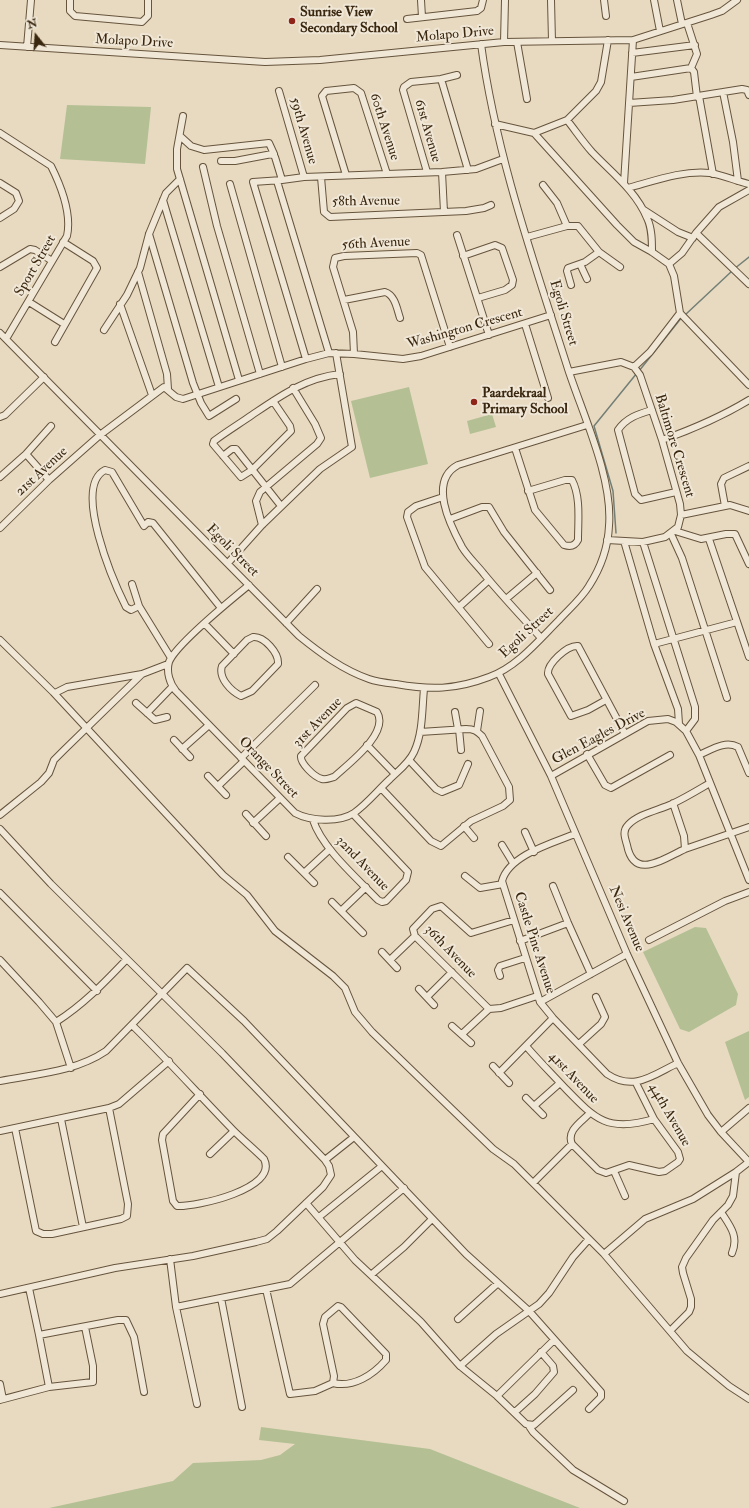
<!DOCTYPE html>
<style>
body{margin:0}
#map{position:relative;width:749px;height:1508px;overflow:hidden;background:#e8dac1;font-family:"IM FELL Double Pica",serif}
canvas{display:block}
.north{position:absolute;left:16px;top:16px;width:40px;height:40px;-webkit-text-stroke:3px #f0e7d7;paint-order:stroke;rotate:343deg;font-size:11px;font-weight:700;line-height:16px;text-align:center;color:#3a270f}
.north::after{content:'';display:block;margin:auto;width:14px;height:18px;background:#3a270f;clip-path:polygon(50% 0,100% 100%,50% 72%,0 100%)}
</style>
<div id="map">
<canvas width="749" height="1508"></canvas>
<div class="north">N</div>
</div>
<script>
const c = document.querySelector('canvas').getContext('2d');
c.lineJoin = 'round';
function fillPath(path, color) {
  c.fillStyle = color;
  c.fill(path, 'evenodd');
}
function trace(path, color, width, dash) {
  c.strokeStyle = color;
  c.lineWidth = width;
  c.lineCap = dash ? 'butt' : 'round';
  c.setLineDash(dash || []);
  c.stroke(path);
}
function write(font, color, halo, rows, align = 'center') {
  c.font = font + ' "IM FELL Double Pica",serif';
  c.lineWidth = 4;
  c.setLineDash([]);
  c.textBaseline = 'middle';
  c.strokeStyle = halo;
  c.fillStyle = color;
  for (const [text, x, y, turn = 0] of rows) {
    c.save();
    c.translate(x, y);
    c.rotate((+turn || 0) * Math.PI / 180);
    c.textAlign = isNaN(turn) ? turn : align;
    if (halo) c.strokeText(text, 0, 0);
    c.fillText(text, 0, 0);
    c.restore();
  }
}
fillPath(new Path2D(`
 M67 105 151 107 145 164 60 159Z
 M409 387 428 464 370 478 351 401Z
 M492 414 496 427 470 434 467 421Z
 M695 927 706 928 738 994 736 1005 689 1032 680 1029 643 952Z
 M749 1031V1097L745 1100 725 1042Z
 M261 1427 430 1449 580 1508H49L173 1481 193 1463 261 1460 280 1455 295 1444 259 1440Z`), '#b4c094');
trace(new Path2D(`
 M734 269 749 257
 M685 315 732 271
 M639 371 682 317
 M616 533 613 491 594 426 637 373`), '#737f76', 1.5);
const minor = new Path2D(`
 M70 0V11L75 16 142 22 148 16V0
 M421 0 422 17
 M551 0 552 41
 M604 0 606 16
 M654 0 660 31
 M677 0 682 24
 M407 19 477 11 481 8 483 0
 M687 23 697 54 691 68
 M504 42 505 0
 M517 42 527 99
 M0 45 265 62 320 60 504 42 633 40 711 15 722 11 737 0
 M27 47 31 0
 M632 53 695 45
 M631 77 691 68 694 72 697 97
 M441 79 468 170
 M279 91 304 177
 M723 92 733 142 738 181
 M699 96 713 174
 M629 103 673 100 742 89 747 90 749 95
 M183 116 177 149V169L239 380
 M567 120C575 130 583 142 592 152 611 172 636 191 647 218 652 228 652 241 652 252
 M495 124 534 133 617 225 634 242 652 252 669 264 674 276 680 313 749 385
 M0 133 51 166C61 186 72 213 67 236L6 339
 M534 133 567 120 596 91 601 82 608 40
 M180 136 191 146 204 150 269 143 274 154
 M221 161H235L272 154 275 157 282 180 304 177 442 172 476 169 503 159
 M203 167 217 226 260 374
 M427 172 403 90 404 87 411 82 441 79 457 75
 M442 172 444 212
 M346 175 322 96 326 91 354 88 361 93 387 174
 M321 177 324 212 330 217 466 211 484 208 491 205
 M282 180 253 182 306 359
 M277 181 329 353
 M0 183 16 193 19 201 14 209 0 218
 M624 183 633 40
 M230 184 282 367
 M543 185 557 203 567 226
 M628 188C654 181 683 170 710 173 723 175 736 181 749 184
 M163 200 219 387
 M644 210 678 232 693 238
 M696 233 749 284
 M149 234 193 383 201 403 209 416 236 399
 M457 235 489 335
 M527 237 567 226H578L599 252 620 267
 M463 256 495 245 502 248 513 280 512 285 505 290 478 298
 M580 264 587 279
 M669 264 682 253 696 233 719 207 749 190
 M0 267 30 249 35 250 52 261
 M138 272 167 374 168 389
 M571 285 567 271 568 268 585 262 599 252
 M344 300 385 292C395 295 397 309 400 318
 M29 302 64 324
 M120 304 152 395
 M525 324 548 398
 M104 330 127 295 140 268 149 234 166 193 180 179
 M0 333 299 636C320 653 343 670 369 679 377 682 387 683 396 684 430 690 455 690 489 677 517 667 538 641 559 620 569 609 581 599 589 586 600 569 608 547 609 526 613 478 583 415 568 369 534 262 496 155 481 44
 M55 342 97 268 93 261 63 242
 M354 354 353 332 333 267 335 258 344 256 417 253 421 255 450 347
 M634 367 650 352 680 313
 M569 372 621 362 634 367 640 375 662 440 680 504 681 515 678 527 665 537 643 542 607 540
 M273 401 290 426 291 431 252 470 241 477 213 444 214 441C226 432 239 424 252 415 280 396 305 378 340 374
 M652 410C638 414 626 418 618 430L635 494 641 500 676 492
 M0 417 5 415 44 377
 M662 440C693 429 721 417 749 400
 M515 448 535 510 564 545C570 547 575 546 578 540 578 521 581 497 572 480H565L528 491
 M26 454 49 480
 M223 456 232 449H236L281 506
 M0 477 26 454 51 426
 M443 497 416 506 408 512 407 517 425 567 489 644
 M725 506 721 484 724 478 749 466
 M681 515 730 505 749 511
 M450 519 482 507H489L504 532 550 590
 M262 525 256 501 260 492 317 444 321 438 315 424 293 388
 M0 528 49 480 100 435 164 387 176 397 183 399 306 359 329 353 354 354 403 359 421 356 551 315
 M675 531 701 539 726 534H735L749 564
 M671 534 682 558 727 698
 M709 539 749 657
 M624 541 654 644 678 709 679 724
 M643 542 695 707V719L686 731
 M228 563 262 525 320 469 352 447 336 353
 M132 584 139 606 171 658
 M249 585C232 599 176 644 169 662 166 672 170 684 176 691L295 813C310 821 339 823 354 813 367 804 378 790 390 779 398 771 409 763 414 752 423 733 422 709 424 689
 M506 599 537 573
 M139 606 131 610 126 607C114 583 72 487 105 470L112 472 144 526 148 522 153 523 221 608
 M459 607 489 580
 M286 623 317 589
 M205 624 234 654
 M253 637C264 636 279 653 278 664L252 691 241 696C231 691 218 678 222 666L247 640Z
 M541 638C522 617 502 596 484 574 477 565 468 557 462 547 450 525 428 481 458 465L587 425
 M0 640 53 692 223 875 247 895 275 931 333 976 345 988 355 1012 372 1032 493 1149 514 1164 604 1254 687 1351 729 1386 749 1399
 M654 644 737 622
 M499 674 551 776 627 954 678 1063 708 1115 721 1132 749 1162
 M55 693 67 687 142 674
 M606 700 588 710 571 716 548 674C547 664 567 645 578 646L625 734
 M136 703 155 720 167 717
 M356 703 377 712C390 733 348 764 334 777 330 778 326 780 322 779 314 777 300 763 301 756L347 708Z
 M455 712 458 729
 M147 713 172 687
 M459 729 461 750
 M477 731 480 711
 M174 740 190 757
 M367 745 395 774
 M182 749 209 725
 M587 754 605 785 611 788 670 755
 M699 755C711 750 725 740 738 747L749 773
 M241 758 315 685
 M409 760 436 789 442 792 459 785 468 764
 M208 776 226 795
 M551 776 648 721 668 719 676 722 686 731 699 755 749 880
 M218 786 244 761
 M381 788 431 841 441 846 471 821 503 806 510 800 509 787 482 736C477 731 474 729 466 729L420 732
 M673 803 684 836 685 849C663 859 634 881 627 845 625 838 622 831 628 825 638 814 659 810 672 804 685 798 698 790 710 783
 M246 814 266 836
 M0 815 41 782 49 773 54 760 64 750 142 674 168 664
 M313 820C322 848 357 878 378 900L382 902 386 901 406 880 408 872 353 814
 M253 823 280 798
 M464 826 474 838
 M0 829 51 884 222 1053 325 1160 329 1166 331 1175 323 1187 277 1231 267 1239 256 1242 193 1256 115 1268 0 1294
 M525 832 534 852
 M575 834C553 843 509 855 502 881L540 1002 553 1018 607 1074C634 1092 653 1075 678 1063
 M502 845 513 863
 M685 849 749 827
 M288 857 314 883
 M304 873 330 849
 M465 876 480 888 503 884
 M553 886 568 923 591 974
 M0 893 97 991
 M332 902 363 933
 M341 911 366 887
 M514 920 471 933 441 906 432 909 413 929 415 936 489 1009 501 1008 537 996
 M649 940 725 901 749 892
 M520 941 568 923
 M382 952 397 968
 M0 960 39 1002 56 1022 71 1068
 M390 960 415 936
 M500 976 498 970 500 966 525 958
 M419 989 434 1005
 M427 997 452 972
 M540 1002 627 954
 M56 1022C83 1005 104 983 126 960
 M132 1025C167 1059 199 1095 233 1130 243 1140 254 1149 264 1159 279 1189 196 1207 177 1206L173 1201 162 1140 163 1134 200 1094
 M452 1026 471 1043
 M462 1034 489 1009
 M579 1044 601 1024 605 1017 596 997
 M526 1046C538 1060 551 1073 564 1087 595 1119 607 1133 654 1119
 M493 1066 509 1083
 M499 1073 553 1018
 M0 1081C36 1074 75 1072 106 1051L187 968 244 1021 466 1254 529 1311 601 1392V1397L589 1409
 M526 1098 543 1115
 M534 1106 560 1083
 M590 1113C581 1122 566 1131 572 1144L598 1170 606 1173 629 1165 659 1172 665 1171 678 1162 680 1159 678 1152 654 1119 636 1083
 M61 1119 83 1227
 M15 1128 36 1231 43 1234H52L121 1219 127 1216 128 1204 109 1108
 M0 1131 109 1108 119 1104 169 1061
 M721 1132 749 1108
 M210 1154 234 1131
 M325 1160 354 1137
 M614 1171 625 1196
 M533 1183 572 1144
 M306 1203 355 1260 421 1322 460 1366 497 1396 526 1424 534 1425 573 1390
 M721 1212C730 1226 739 1236 732 1253
 M319 1217 382 1166
 M604 1254 645 1219 693 1199 736 1172 749 1162
 M170 1259 176 1307 197 1404
 M372 1274 404 1247 432 1219
 M29 1288 39 1335 118 1320H126L134 1337 144 1392
 M266 1289 290 1394 315 1391 333 1383 334 1376 323 1324 325 1317 338 1306 341 1307 386 1354V1360C373 1375 353 1388 333 1383
 M221 1298 242 1407
 M176 1307 290 1284 404 1188
 M458 1319 497 1284
 M670 1331 689 1312 691 1307V1299L683 1273 682 1267 686 1258 713 1220 728 1205 733 1196 736 1172
 M39 1335 49 1387
 M460 1366 496 1334 539 1304 549 1293 573 1257 589 1239
 M0 1384 3 1399
 M497 1396 554 1340
 M0 1400 49 1387 93 1382V1366L85 1327
 M515 1412 535 1394 554 1372 553 1366 541 1352
 M529 1426 533 1432 573 1470 624 1501`);
trace(minor, '#66543c', 8);
trace(minor, '#f0e7d7', 6);
for (const [x, y, r, color] of [
 [292,21,4,"#8f2418"],
 [474,402,4,"#8f2418"]
]) {
  const dot = new Path2D();
  dot.arc(x, y, r, 0, 2 * Math.PI);
  c.fillStyle = color;
  c.fill(dot);
  trace(dot, '#f0e7d7', 1.5);
}
write('bold 14px', '#3a270f', '#f0e7d7', [
 ["Sunrise View",300,13],
 ["Secondary School",300,29],
 ["Paardekraal",482,394],
 ["Primary School",482,410]
], 'left');
write('14px', '#3a270f', '#f0e7d7', [
 ["Molapo Drive",455,35,-5],
 ["Molapo Drive",134,42,3],
 ["60th Avenue",384,127,72],
 ["59th Avenue",303,131,74],
 ["61st Avenue",427,131,74],
 ["58th Avenue",366,202,-1],
 ["56th Avenue",376,244,-3],
 ["Sport Street",36,266,-60],
 ["Egoli Street",563,313,73],
 ["Washington Crescent",465,329,-16],
 ["Baltimore Crescent",674,446,73],
 ["21st Avenue",42,472,-43],
 ["Egoli Street",232,551,45],
 ["Egoli Street",527,633,-43],
 ["31st Avenue",318,723,-46],
 ["Glen Eagles Drive",599,737,-28],
 ["Orange Street",268,768,46],
 ["32nd Avenue",362,864,46],
 ["Nesi Avenue",626,919,67],
 ["Castle Pine Avenue",534,943,72],
 ["36th Avenue",450,952,46],
 ["41st Avenue",573,1078,46],
 ["44th Avenue",669,1115,60]
]);
</script>
